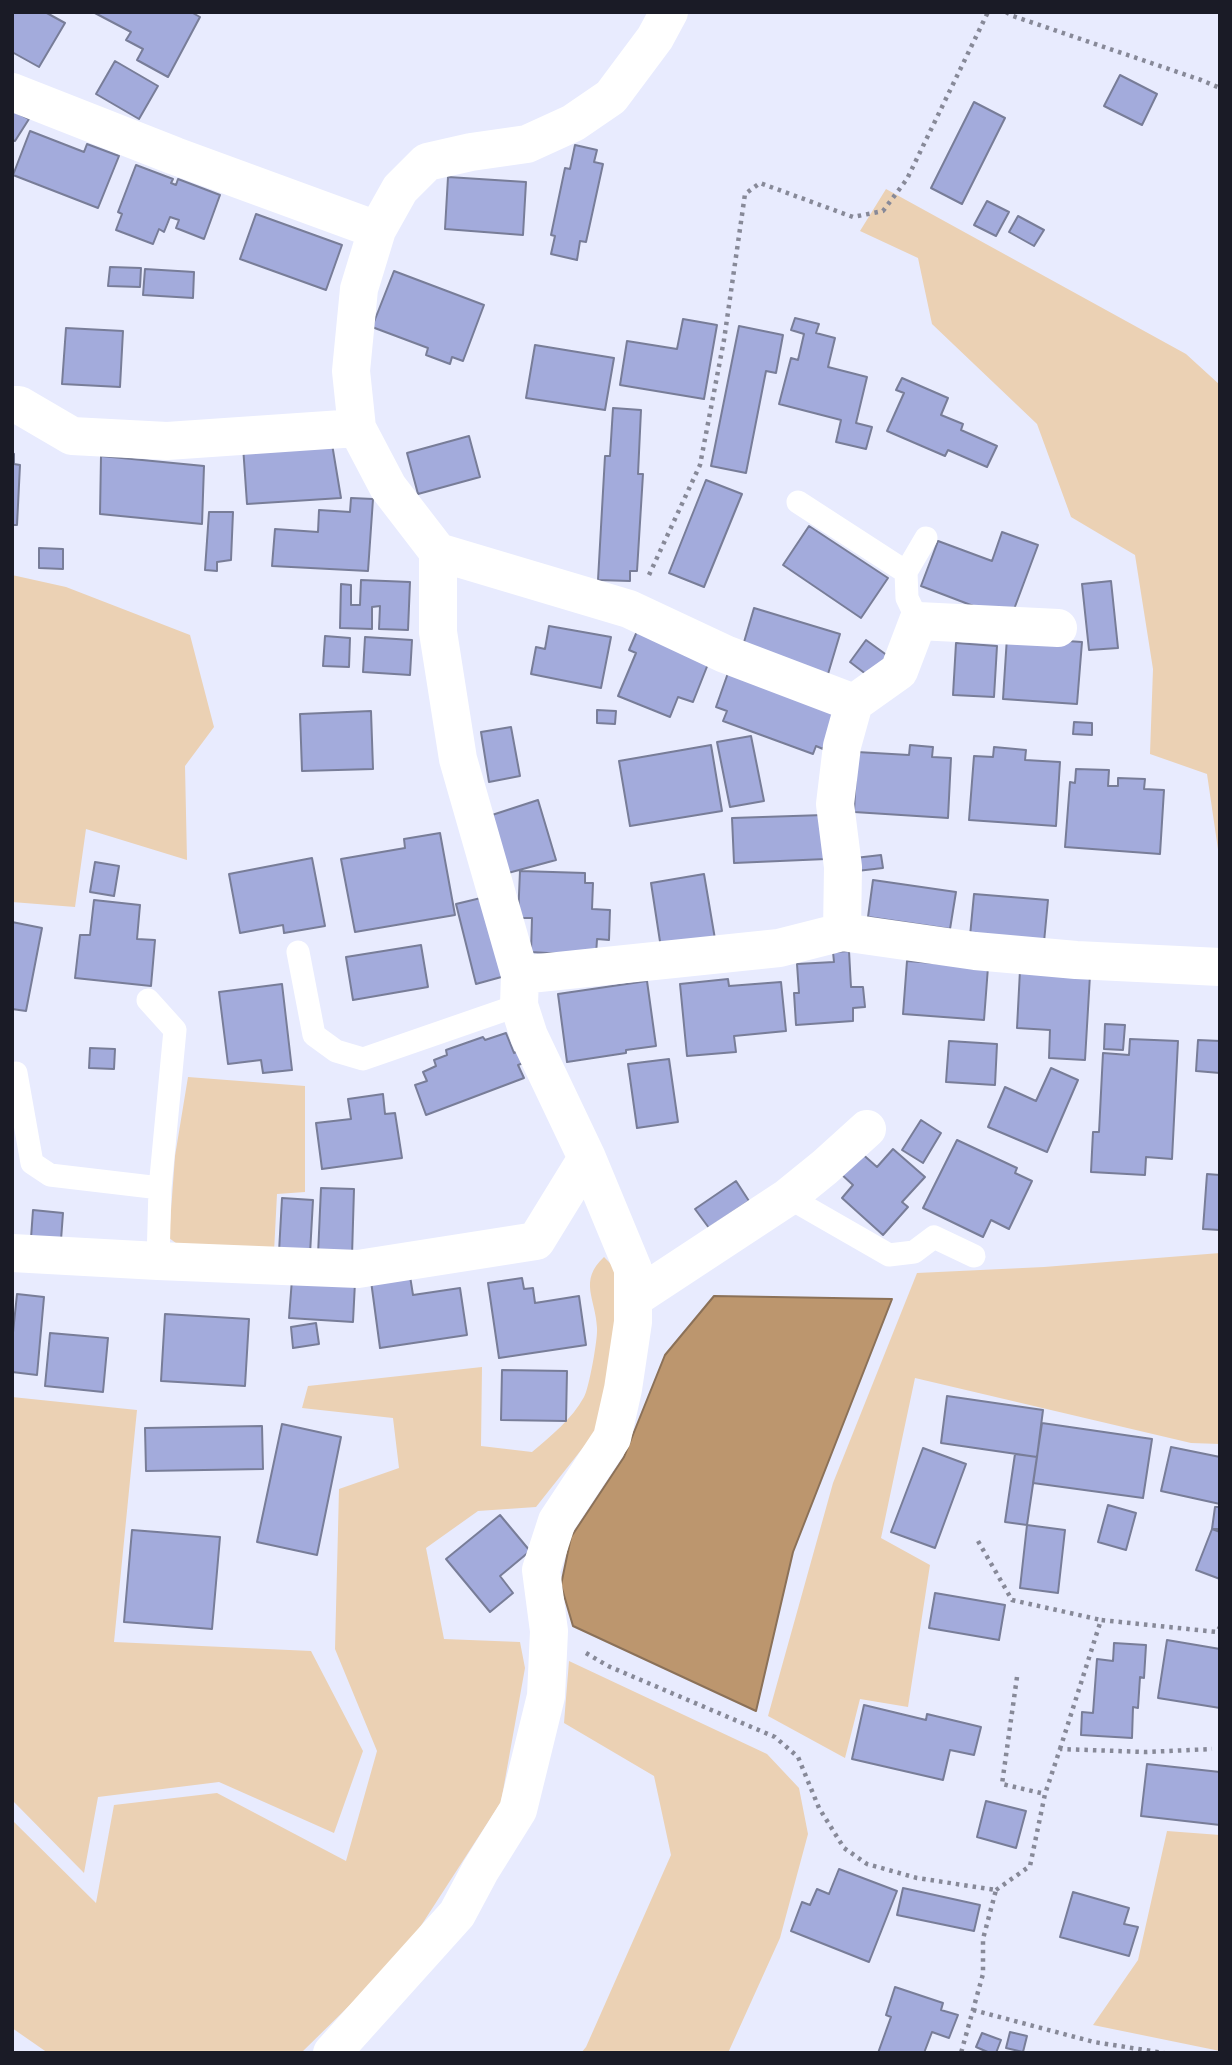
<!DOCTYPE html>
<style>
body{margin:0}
#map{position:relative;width:1232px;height:2065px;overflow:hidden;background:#e8ebfe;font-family:"Fira Sans Condensed",sans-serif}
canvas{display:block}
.frame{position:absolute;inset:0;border:14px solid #1a1b26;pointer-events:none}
</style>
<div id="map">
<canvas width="1232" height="2065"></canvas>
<div class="frame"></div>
</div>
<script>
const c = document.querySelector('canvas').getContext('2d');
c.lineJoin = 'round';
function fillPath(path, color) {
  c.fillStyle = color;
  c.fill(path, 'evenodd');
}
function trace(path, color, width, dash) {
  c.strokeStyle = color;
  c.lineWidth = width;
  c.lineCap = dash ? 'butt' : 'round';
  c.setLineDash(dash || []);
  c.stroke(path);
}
fillPath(new Path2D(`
 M886 189 1186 354 1220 385V863L1207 774 1150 754 1153 669 1135 555 1071 517 1037 424 932 324 918 258 860 231Z
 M12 575 66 587 190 635 214 727 185 766 187 860 86 829 75 907 12 902Z
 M188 1077 305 1086V1192L277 1194 274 1252 180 1246 169 1238 175 1156Z
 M1220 1253V1444L1191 1443 915 1378 881 1538 930 1565 908 1707 860 1699 845 1758 768 1716 833 1483 917 1273 1044 1267Z
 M604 1257 613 1266 620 1283 618 1327 597 1430 536 1507 478 1511 426 1548 444 1639 520 1642 525 1668 501 1802 404 1952 301 2053H48L12 2028V1820L96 1903 114 1805 217 1793 346 1861 377 1751 335 1649 339 1489 399 1468 393 1418 302 1408 308 1386 482 1367 481 1446 532 1452C551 1436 572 1419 584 1397 589 1389 598 1338 597 1328 596 1299 578 1281 604 1257Z
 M12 1397 137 1410 114 1642 311 1651 363 1751 334 1833 219 1782 98 1797 84 1873 12 1800Z
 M569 1661 767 1754 799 1788 808 1834 780 1938 728 2053H581L586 2047 671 1855 654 1776 564 1723Z
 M1167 1831 1220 1835V2051L1093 2025 1138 1960Z`), '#ebd1b4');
const water = new Path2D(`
 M714 1296 892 1299 793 1552 756 1711 573 1626 561 1585 571 1537 624 1457 665 1355Z`);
fillPath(water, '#bc966e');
trace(water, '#8b7158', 2);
const building = new Path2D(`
 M12 12H45L65 23 39 67 12 52Z
 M93 12H191L200 17 168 77 137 60 143 49 126 40 131 32Z
 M115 61 158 86 139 119 96 94Z
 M1120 75 1157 94 1142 125 1104 106Z
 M974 102 1005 118 962 204 931 188Z
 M12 110 29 119 15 141 12 140Z
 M30 131 84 152 87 144 119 156 98 208 13 175Z
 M575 145 597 150 594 162 603 164 586 242 580 241 577 260 551 254 555 236 551 235 565 168 570 169Z
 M136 165 173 179 171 183 176 185 178 179 220 195 204 239 176 228 179 220 170 217 164 232 159 229 153 244 116 230 122 214 118 212Z
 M448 177 526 182 523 235 445 229Z
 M987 201 1009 212 996 236 974 225Z
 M256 214 342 245 326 290 240 259Z
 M1018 216 1044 230 1034 246 1009 232Z
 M110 267 141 268 140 287 108 286Z
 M145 269 194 272 193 298 143 295Z
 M394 271 484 305 463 361 452 357 450 364 426 355 428 348 372 327Z
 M795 318 819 324 816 333 835 338 828 367 867 377 856 423 872 427 866 449 836 442 841 420 779 404 791 358 798 360 804 334 791 330Z
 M683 319 717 325 704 399 620 385 627 341 677 349Z
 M739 326 783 335 776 373 766 371 746 473 711 466Z
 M66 328 123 331 120 387 62 384Z
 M535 345 614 358 605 410 526 398Z
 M902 378 948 398 941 415 963 424 961 430 997 446 987 467 948 450 945 456 887 431 904 393 896 390Z
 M613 408 641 410 638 474H643L637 571H630V581L598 580 605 456H610Z
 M469 436 480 477 418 494 407 453Z
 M332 444 341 498 247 504 243 446Z
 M12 453 14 454V464L20 465 17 525H12Z
 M101 456 204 466 202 524 100 514Z
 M706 480 742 494 704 587 669 573Z
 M351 498 373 499 368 571 272 566 275 529 318 532 319 510 350 512Z
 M209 512H233L231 560 217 562V571L205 570Z
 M809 526 888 578 861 618 783 565Z
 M1002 532 1038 545 1010 620 921 586 938 541 992 561Z
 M39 548 63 549V569L39 568Z
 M361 580 410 582 408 630 379 629 380 606 372 607V629L340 628 341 584 351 585V605H360Z
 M1111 581 1118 648 1089 650 1082 584Z
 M754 608 840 634 828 674 742 649Z
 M549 626 611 637 601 688 531 674 536 647 545 649Z
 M638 629 710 659 693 702 678 697 670 717 618 696 636 653 629 650Z
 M325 636 350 638 349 667 323 666Z
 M365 637 412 640 410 675 363 672Z
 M1007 637 1082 642 1077 704 1003 699Z
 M866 640 888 656 871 678 850 662Z
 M956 643 997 646 994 697 953 695Z
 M728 673 836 714 823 749 816 746 813 754 723 721 727 711 716 707Z
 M597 710 616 711 615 724 597 723Z
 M371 711 373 769 302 771 300 714Z
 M1074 722 1092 723V735L1073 734Z
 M511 727 520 776 489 782 481 732Z
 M751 736 764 801 730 807 717 742Z
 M711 745 722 811 630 826 619 761Z
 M910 745 933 747 932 757 951 758 948 818 854 812 857 752 909 755Z
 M994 747 1026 750 1025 760 1060 762 1056 826 969 820 974 756 993 757Z
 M1076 769 1109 770 1108 786H1118V778L1145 779 1144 789 1164 790 1160 854 1065 847 1070 782 1075 783Z
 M538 800 556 860 508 873 489 816Z
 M824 815 826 859 734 863 732 818Z
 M440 833 455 915 355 932 341 859 405 848 404 839Z
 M881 855 883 868 857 871 855 858Z
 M312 858 325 926 284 933 283 925 240 933 229 874Z
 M95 862 119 866 114 896 90 892Z
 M520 871 585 873V883H593L592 909 610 910 609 940 597 939 596 956 531 952 532 918H518Z
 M704 874 715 939 661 948 651 883Z
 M873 880 956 892 950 929 868 917Z
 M974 894 1048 900 1044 942 970 936Z
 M485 897 505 976 476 984 456 904Z
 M94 900 140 905 137 939 155 940 151 986 75 978 80 935H90Z
 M12 922 42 928 26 1011 12 1009Z
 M421 945 428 987 353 1000 346 957Z
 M849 951 851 987H863L865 1007 853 1008V1021L796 1025 794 993H799L797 964 834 962 833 952Z
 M907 961 988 967 984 1020 903 1014Z
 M1020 970 1090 975 1085 1060 1049 1058 1050 1030 1017 1028Z
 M728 979 729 986 781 982 786 1031 734 1036 736 1052 687 1056 680 984Z
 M647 981 656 1046 626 1050V1053L567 1062 558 994Z
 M282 984 292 1070 263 1073 261 1060 228 1064 219 992Z
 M1105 1024 1125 1025 1123 1050 1104 1049Z
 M506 1033 514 1053 521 1050 526 1062 518 1065 524 1078 426 1115 415 1085 427 1081 423 1072 436 1066 434 1060 447 1055 446 1050 483 1037 485 1040Z
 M1130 1039 1178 1041 1172 1159 1146 1157 1145 1175 1091 1172 1093 1132H1099L1103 1053 1129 1055Z
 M1198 1040 1220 1041V1073L1196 1071Z
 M949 1041 997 1044 995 1085 946 1082Z
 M90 1048 115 1049 114 1069 89 1068Z
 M669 1059 678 1122 637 1128 628 1064Z
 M1051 1068 1078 1080 1047 1152 988 1127 1005 1087 1036 1101Z
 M383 1094 385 1114 395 1113 402 1158 322 1169 316 1123 351 1119 348 1099Z
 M921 1120 941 1133 923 1163 902 1150Z
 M957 1140 1017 1168 1015 1173 1032 1181 1009 1229 991 1220 983 1237 923 1208Z
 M893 1149 925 1177 902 1202 908 1207 883 1235 842 1198 853 1185 840 1173 859 1151 877 1167Z
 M1207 1174 1220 1175V1230L1203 1229Z
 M736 1181 749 1201 709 1228 695 1209Z
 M321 1188 354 1189 352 1256 318 1255Z
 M282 1198 313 1200 310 1254 279 1252Z
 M33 1210 63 1213 61 1240 31 1238Z
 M410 1276 413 1295 460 1288 467 1335 380 1348 371 1281Z
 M522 1278 524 1289 533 1288 535 1303 579 1296 586 1345 499 1358 488 1283Z
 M292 1279 355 1282 353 1322 289 1318Z
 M17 1294 44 1297 37 1375 12 1372V1342Z
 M165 1314 249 1319 245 1386 161 1381Z
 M316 1323 319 1344 293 1348 291 1327Z
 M50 1333 108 1338 103 1392 45 1386Z
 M502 1370 567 1371 566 1421 501 1420Z
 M947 1396 1043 1410 1037 1457 941 1443Z
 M1042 1423 1152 1439 1143 1498 1033 1483Z
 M282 1424 341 1437 317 1555 257 1542Z
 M262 1426 263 1469 146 1471 145 1428Z
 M1171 1447 1220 1457V1504L1161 1491Z
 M923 1448 966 1464 935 1548 891 1532Z
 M1015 1454 1037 1457 1027 1525 1005 1522Z
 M1108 1505 1136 1513 1126 1550 1098 1542Z
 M1215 1507H1220V1529H1212Z
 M500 1515 530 1551 500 1576 513 1593 490 1612 446 1559Z
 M1027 1525 1065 1530 1058 1593 1020 1588Z
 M1212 1529 1220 1532V1579L1196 1570Z
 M132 1530 220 1537 212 1629 124 1622Z
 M935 1593 1005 1605 999 1640 929 1628Z
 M1167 1640 1220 1649V1708L1158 1698Z
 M1114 1643 1146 1645 1144 1678 1140 1677 1138 1708 1133 1707 1132 1738 1081 1735 1082 1712 1093 1713 1097 1659 1113 1661Z
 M864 1705 926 1720 927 1714 981 1727 974 1755 950 1750 943 1780 852 1759Z
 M1147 1764 1220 1772V1825L1141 1816Z
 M986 1801 1026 1811 1016 1848 977 1837Z
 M839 1869 897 1891 869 1962 791 1931 802 1902 810 1905 817 1889 829 1894Z
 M903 1888 980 1905 974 1931 897 1915Z
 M1073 1892 1129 1908 1124 1924 1138 1927 1129 1956 1060 1937Z
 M895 1987 943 2003 941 2010 958 2015 949 2038 932 2032 924 2053H878L891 2017 886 2015Z
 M1010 2032 1027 2036 1023 2052 1006 2048Z
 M982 2033 1001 2040 996 2053H990L976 2047Z`);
fillPath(building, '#a3abdc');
trace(building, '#787d98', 2);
trace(new Path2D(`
 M1006 12 1013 16 1201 80 1220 88
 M649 575 700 465 724 340 745 194 760 183 853 217 883 211 907 179 988 12
 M978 1541 1012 1600 1101 1620
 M586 1653 608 1666 775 1737 798 1757 819 1808 844 1848 867 1864 917 1878 996 1890 983 1939V1974L961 2053
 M1017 1677 1002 1784 1045 1794
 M1060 1749 1101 1620 1217 1632 1220 1627
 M996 1890 1030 1866 1045 1794 1060 1749 1146 1752 1212 1749
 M973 2010 1094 2042 1164 2053`), '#878998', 4.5, [3.5, 5]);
trace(new Path2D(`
 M798 502 906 572
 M918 621 907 598 906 572 926 538
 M298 952 314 1035 336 1051 363 1059 519 1005
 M148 1000 175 1030 160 1188 158 1261
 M16 1073 32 1163 50 1175 160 1188
 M788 1197 889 1255 914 1252 934 1237 974 1256`), '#fff', 23);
trace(new Path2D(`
 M12 92 175 156 377 230
 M12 405H19L72 436 167 441 357 428
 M438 552 629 609 725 654 854 703 899 671 918 621 1058 628
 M842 932 843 867 835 804 842 746 854 703
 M520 975 779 948 842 932 975 951 1076 960 1220 967
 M12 1253 158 1261 358 1269 536 1241 587 1158
 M633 1299 788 1197 825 1167 867 1129
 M332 2053 457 1914 480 1871 518 1810 546 1696 549 1631 541 1570 557 1521 612 1438 623 1389 633 1322V1269L587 1158 529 1036 519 1005 520 975 458 759 438 632V552L388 487 357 428 351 371 359 289 377 230 400 189 427 162 471 152 527 144 573 123 611 97 655 38 669 12`), '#fff', 38);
</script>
